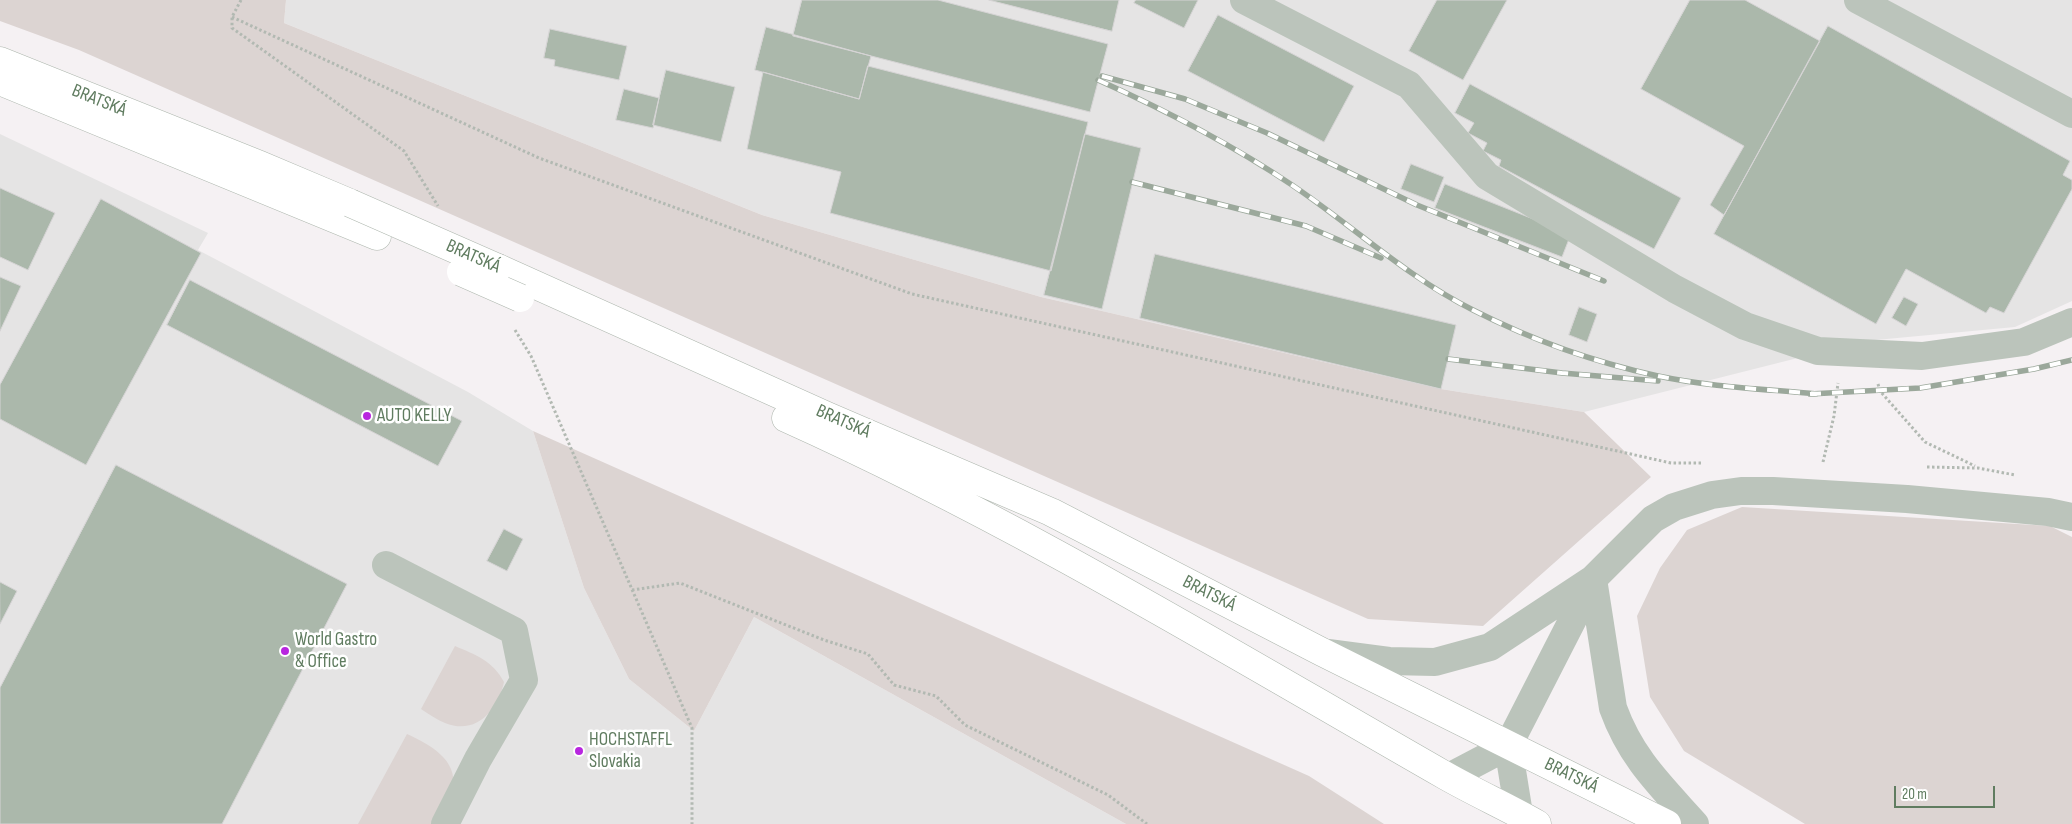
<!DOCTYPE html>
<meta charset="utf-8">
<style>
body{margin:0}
#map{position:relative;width:2072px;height:824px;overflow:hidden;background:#f5f1f3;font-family:"Sofia Sans Condensed",sans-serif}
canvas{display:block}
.scale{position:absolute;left:1894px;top:786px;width:101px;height:22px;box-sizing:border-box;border:2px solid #607c60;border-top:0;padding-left:6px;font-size:15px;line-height:18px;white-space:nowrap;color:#607c60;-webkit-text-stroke:4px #fff;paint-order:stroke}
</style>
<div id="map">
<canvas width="2072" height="824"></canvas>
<div class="scale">20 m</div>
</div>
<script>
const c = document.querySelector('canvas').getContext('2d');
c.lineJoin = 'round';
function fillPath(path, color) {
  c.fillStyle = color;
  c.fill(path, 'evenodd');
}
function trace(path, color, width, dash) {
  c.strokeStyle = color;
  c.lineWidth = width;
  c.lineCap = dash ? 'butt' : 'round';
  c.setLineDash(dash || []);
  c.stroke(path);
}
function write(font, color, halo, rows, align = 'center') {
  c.font = font + ' "Sofia Sans Condensed",sans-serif';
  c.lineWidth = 5;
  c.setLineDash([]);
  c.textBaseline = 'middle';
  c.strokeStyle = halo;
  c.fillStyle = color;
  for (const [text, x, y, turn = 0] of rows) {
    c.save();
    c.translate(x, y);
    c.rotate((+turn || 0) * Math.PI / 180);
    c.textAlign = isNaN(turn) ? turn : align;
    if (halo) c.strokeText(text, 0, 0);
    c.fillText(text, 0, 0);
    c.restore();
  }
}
fillPath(new Path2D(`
 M286 0H2072V301L2015 327 1865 341 1584 412 1441 389 1041 297 762 215 284 23Z
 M0 134 208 233 198 250 468 392 533 431 584 588 629 679 694 731 754 617 1126 824H0Z`), '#e5e4e4');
fillPath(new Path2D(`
 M0 0H286L284 23 762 215 1041 297 1441 389 1584 412 1651 477 1483 626 1368 619 79 50 0 21Z
 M533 431 1309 776 1384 824H1126L754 617 694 731 629 679 584 588Z
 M1742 507 2050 526 2072 537V824H1805L1684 751 1650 697 1637 616 1660 568 1687 530Z
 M455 646C476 655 493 661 504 682 498 709 477 736 445 723 437 720 429 714 421 709Z
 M407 734C430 745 458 759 453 789 451 800 441 814 435 824H358Z`), '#dcd4d2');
const building = new Path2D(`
 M802 0H938L1108 44 1090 112 793 36Z
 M989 0H1119L1112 31Z
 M1136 0H1198L1184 28 1134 3Z
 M1437 0H1507L1463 80 1409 51Z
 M1690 0H1745L1820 41 1724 215 1710 205 1744 146 1641 89Z
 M1218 15 1354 86 1324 142 1188 71Z
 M1828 26 2070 161 2063 175 2072 180V189L2004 313 1990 307 1986 313 1906 269 1876 324 1714 234Z
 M766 27 871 56 859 99 755 70Z
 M550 29 627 46 619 80 554 66 555 60 544 58Z
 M868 66 1088 122 1051 271 830 213 841 172 747 149 763 72 859 99Z
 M666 70 735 87 721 142 653 125Z
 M1470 84 1681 198 1654 249 1499 166 1501 160 1483 151 1487 143 1468 133 1474 123 1455 113Z
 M624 89 659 98 653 128 616 120Z
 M1085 134 1141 148 1102 309 1044 295Z
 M1411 164 1444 177 1434 202 1401 189Z
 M1445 184 1571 234 1562 257 1435 208Z
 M0 188 55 213 28 270 0 257Z
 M101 199 201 253 86 465 0 419V385Z
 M1155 254 1456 325 1441 389 1140 318Z
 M0 277 21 286 0 331Z
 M190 280 462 421 438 466 167 325Z
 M1904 297 1918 304 1906 326 1892 318Z
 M1579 307 1597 314 1587 342 1569 335Z
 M116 465 347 584 222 824H0V688Z
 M504 529 523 539 507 571 487 561Z
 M0 582 17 591 0 624Z`);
fillPath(building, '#abb8ab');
trace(building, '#d6d4d5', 1);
const major = new Path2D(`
 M0 61 260 165 350 203
 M0 81 377 236
 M498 268 827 416 1051 512 1322 652 1667 824
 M786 418C1015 521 1229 652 1446 776 1476 793 1507 807 1537 824`);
trace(major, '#adb6ad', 29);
trace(new Path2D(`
 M241 0 232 17V28L404 151 438 206
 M232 17 539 158 912 294 1671 463H1701
 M515 330 531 356 692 728V824
 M1878 384 1880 391 1925 442 1975 466
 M1823 462 1834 416 1838 383
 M1927 467 1978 468 2015 475
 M632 590 680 583 824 640 868 654 894 685 936 696 965 725 1108 795 1147 824`), '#b2b9b2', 3, [2.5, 2.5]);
trace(new Path2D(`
 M1244 0 1409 85 1487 176 1675 289 1745 326 1818 351 1922 356 2024 342 2072 322
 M1858 0 2072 114
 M386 565 514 631 524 680 478 759 445 824
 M1593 579 1613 708C1631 758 1660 785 1695 824
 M1328 653 1389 661 1435 662 1490 647 1593 579 1653 519 1674 507 1712 495 1741 491H1773L1907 499 2048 512 2072 517
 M1508 746 1519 814
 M1449 777 1508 746 1593 580`), '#bbc4bb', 28);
trace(major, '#fff', 28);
const rail = new Path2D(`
 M1102 76 1185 99 1221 114 1267 133 1417 205 1604 281
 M1098 80C1165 110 1231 144 1292 185 1353 226 1407 277 1473 310 1532 340 1593 362 1658 376 1710 387 1764 389 1817 394
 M1132 182 1306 226 1381 258
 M1448 359 1562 373 1658 381
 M1810 394 1920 388 2034 369 2072 360`);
trace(rail, '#9ba89b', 5.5);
trace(rail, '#fff', 4, [11]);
const majorBridge = new Path2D(`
 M350 203 498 268
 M461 272 520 298`);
trace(majorBridge, '#adb6ad', 29, []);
trace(majorBridge, '#fff', 28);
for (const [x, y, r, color] of [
 [367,416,5,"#b826df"],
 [285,651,5,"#b826df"],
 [579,751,5,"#b826df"]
]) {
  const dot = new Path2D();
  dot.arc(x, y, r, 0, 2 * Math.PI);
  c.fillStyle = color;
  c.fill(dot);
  trace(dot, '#fff', 2);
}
write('19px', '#607c60', '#fff', [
 ["BRATSKÁ",99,101,22],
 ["BRATSKÁ",473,257,24],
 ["BRATSKÁ",843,422,24],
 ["BRATSKÁ",1209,594,27],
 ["BRATSKÁ",1571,776,26]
]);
write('19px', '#607c60', '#fff', [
 ["AUTO KELLY",377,416],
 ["World Gastro",295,640],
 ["& Office",295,662],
 ["HOCHSTAFFL",589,740],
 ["Slovakia",589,762]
], 'left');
</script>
